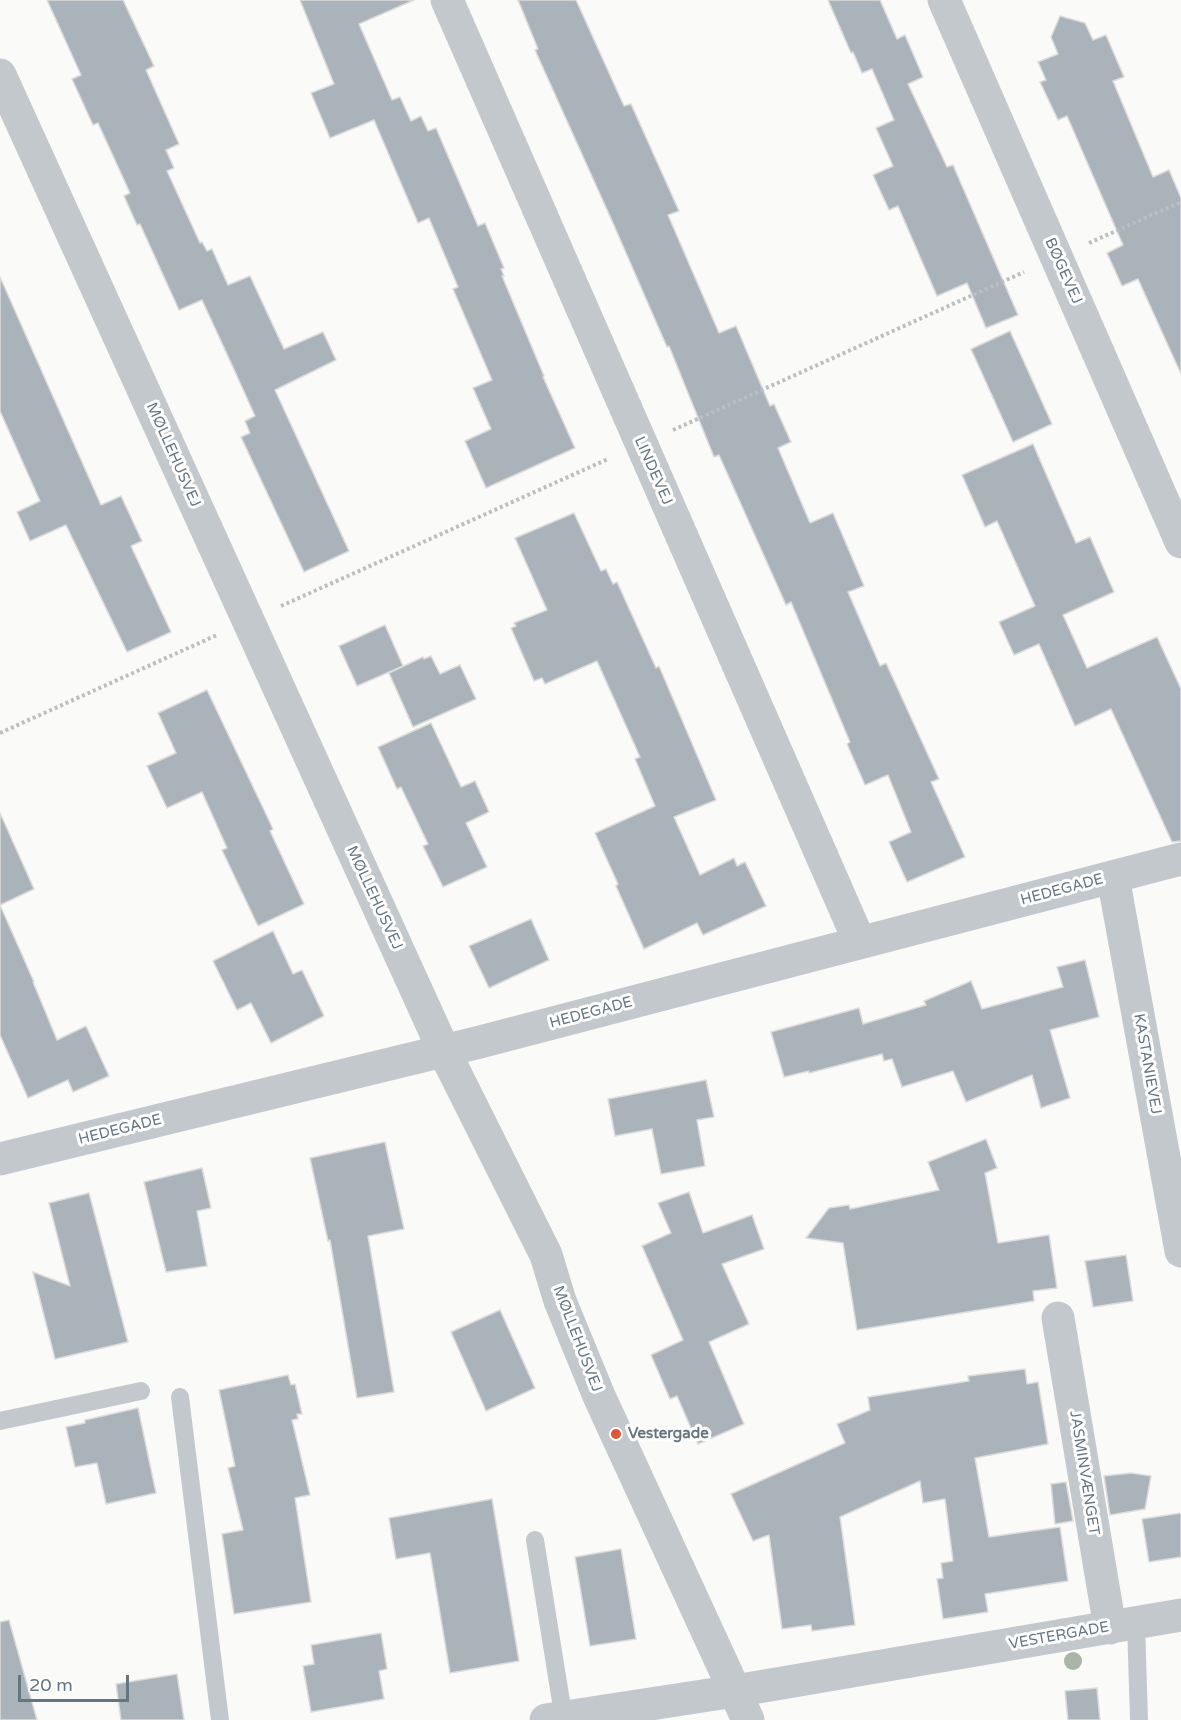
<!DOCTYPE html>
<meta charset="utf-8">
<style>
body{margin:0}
#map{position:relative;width:1181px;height:1720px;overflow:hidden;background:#fafaf8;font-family:"Varela Round",sans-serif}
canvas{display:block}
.scale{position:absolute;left:18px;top:1675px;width:111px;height:27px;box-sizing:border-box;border:3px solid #657683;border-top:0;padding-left:8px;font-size:18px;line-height:21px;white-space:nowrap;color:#657683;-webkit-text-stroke:4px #fff;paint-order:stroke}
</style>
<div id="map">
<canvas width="1181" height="1720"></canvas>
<div class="scale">20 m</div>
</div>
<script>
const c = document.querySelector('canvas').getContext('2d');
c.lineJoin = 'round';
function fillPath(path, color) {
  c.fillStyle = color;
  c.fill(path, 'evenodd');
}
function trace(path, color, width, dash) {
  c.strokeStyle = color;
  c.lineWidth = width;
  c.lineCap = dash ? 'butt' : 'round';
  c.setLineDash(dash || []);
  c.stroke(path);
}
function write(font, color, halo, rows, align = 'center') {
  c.font = font + ' "Varela Round",sans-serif';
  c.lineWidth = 6;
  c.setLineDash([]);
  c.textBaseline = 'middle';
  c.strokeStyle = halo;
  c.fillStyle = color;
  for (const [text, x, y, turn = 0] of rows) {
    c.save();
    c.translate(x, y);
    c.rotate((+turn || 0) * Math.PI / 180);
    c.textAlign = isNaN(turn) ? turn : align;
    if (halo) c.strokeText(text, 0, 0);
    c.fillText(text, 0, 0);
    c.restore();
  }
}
const building = new Path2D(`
 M47 0H123L154 66 146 70 179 144 166 150 174 168 167 171 200 243 202 242 207 251 212 249 228 285 250 276 284 349 323 332 336 360 275 390 349 551 304 572 241 437 250 433 245 421 255 416 232 365 202 300 179 310 140 224 137 225 124 196 130 193 98 123 93 125 72 79 81 75Z
 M300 0H414L359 24 392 100 400 97 411 121 421 116 428 131 436 128 478 226 485 223 504 268 501 269 504 276H502L544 376 543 377 575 448 486 488 465 441 491 429 473 388 492 380 453 289 458 287 429 218 418 223 374 120 330 138 311 93 334 84Z
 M518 0H576L624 106 631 104 679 211 668 215 719 333 736 326 770 406 774 404 791 442 778 448 810 523 833 513 864 586 848 592 880 666 886 663 939 779 931 782 965 857 907 882 889 842 911 832 888 775 865 785 847 744 850 742 791 602 786 605 719 455 714 457 669 346 667 347 613 223 535 50 538 49Z
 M828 0H880L897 39 905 35 923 77 908 84 947 167 953 165 1018 315 986 328 967 283 937 296 898 206 889 210 873 175 893 166 876 128 894 120 872 69 862 73 853 52 851 53Z
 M1060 16 1085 23 1093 40 1106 35 1124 77 1113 81 1153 177 1169 170 1181 198V374L1138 279 1122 286 1107 253 1123 245 1067 116 1058 120 1040 82 1046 80 1038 62 1058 54 1051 37Z
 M0 277 101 505 121 496 142 541 131 546 171 632 127 652 66 525 30 541 17 512 40 501 0 411Z
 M1010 331 1052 424 1013 442 971 349Z
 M1033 444 1076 543 1090 537 1114 592 1063 615 1087 668 1157 637 1181 689V841L1172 842 1111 709 1075 726 1039 644 1014 655 999 622 1035 606 997 521 985 527 962 475Z
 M574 513 601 571 606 569 613 584 617 582 656 668 659 666 716 800 674 817 700 875 734 858 737 866 745 862 766 906 703 935 697 923 644 949 616 886 618 884 595 833 655 806 635 759 640 757 597 661 545 684 542 678 534 681 511 628 516 626 514 623 547 610 515 538Z
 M385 625 403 666 357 686 339 646Z
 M431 656 440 674 460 665 476 699 413 727 389 673 423 657 424 659Z
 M207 690 273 829 270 831 304 904 258 926 222 850 227 848 202 792 167 808 147 766 176 753 158 713Z
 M431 723 461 787 475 781 489 812 466 823 487 867 443 887 423 846 428 844 401 787 397 789 378 747Z
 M0 813 34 889 0 905 34 982H33L57 1040 86 1026 109 1076 73 1092 68 1080 28 1098 0 1035Z
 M531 919 549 960 489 988 469 946Z
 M273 931 293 974 302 970 324 1016 271 1043 251 1003 237 1010 213 961Z
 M1085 960 1099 1017 1050 1030 1070 1098 1041 1108 1032 1075 966 1102 953 1071 902 1087 892 1059 884 1061 882 1054 809 1073V1071L784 1077 771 1032 859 1008 863 1024 926 1005 924 1001 971 981 982 1009 1063 987 1057 967Z
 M706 1080 714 1117 697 1120 705 1166 661 1174 652 1129 615 1136 608 1099Z
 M986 1139 997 1168 985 1173 998 1243 1049 1235 1057 1288 1033 1291 1034 1301 857 1330 843 1243 806 1238 829 1208 849 1205 850 1209 939 1190 928 1162Z
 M385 1142 404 1229 368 1236 394 1392 357 1398 330 1240 328 1241 310 1158Z
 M202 1168 211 1208 197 1211 207 1266 166 1272 144 1182Z
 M689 1192 703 1233 752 1215 764 1249 722 1264 749 1324 709 1342 744 1424 698 1444 677 1396 670 1399 651 1355 683 1340 642 1246 671 1233 658 1203Z
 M89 1193 128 1342 55 1359 33 1272 70 1286 49 1203Z
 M1126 1255 1133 1301 1093 1307 1085 1261Z
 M500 1310 535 1388 486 1411 451 1332Z
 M1025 1369 1027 1384 1038 1382 1048 1444 975 1458 989 1537 1060 1527 1068 1581 985 1594 988 1612 943 1619 937 1579 943 1578 941 1563 953 1561 945 1499 923 1503 920 1481 840 1517 855 1625 812 1631 811 1625 782 1629 769 1535 753 1541 731 1494 845 1443 837 1424 870 1410 868 1397 969 1381 968 1376Z
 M288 1375 291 1385 295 1384 302 1414H297L298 1419 292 1420 310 1495 295 1498 311 1602 234 1614 222 1534 243 1530 228 1468 235 1466 219 1390Z
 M138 1408 156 1493 106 1504 97 1463 75 1467 66 1427 85 1423V1420Z
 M1131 1473 1151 1476 1145 1509 1110 1515 1104 1476Z
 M1066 1482 1073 1521 1055 1524 1051 1484Z
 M492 1499 519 1661 450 1673 430 1553 396 1559 389 1518Z
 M1181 1513V1557L1149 1562 1142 1519Z
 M621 1549 636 1639 590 1646 575 1557Z
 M9 1620 37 1720H0V1622Z
 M381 1633 387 1669 379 1671 384 1699 311 1712 303 1666 314 1664 311 1645Z
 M177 1674 184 1720H121L116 1684Z
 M1097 1688 1100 1720H1068L1065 1691Z`);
fillPath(building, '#aab3b9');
trace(building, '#dcdcda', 1.5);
trace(new Path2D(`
 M1089 243 1181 202
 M673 430 1024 272
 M281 606 608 459
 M0 733 217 635`), '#bbbfc2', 4, [3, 3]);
trace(new Path2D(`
 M180 1397 220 1720
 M0 1421 141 1391
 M535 1540 564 1720
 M1136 1623 1139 1720`), '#c3c8cc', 18);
trace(new Path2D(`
 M447 0 860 943
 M944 0 1181 542
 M1113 877 1181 1251
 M0 1159 480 1042 1181 859
 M1058 1318 1110 1628
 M546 1720 735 1691 1181 1615`), '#c3c8cc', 33);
trace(new Path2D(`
 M0 75 444 1051 546 1255 560 1301 599 1396 748 1720`), '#c3c8cc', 33);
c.fillStyle = '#aab4a7';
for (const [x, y] of [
 [1073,1661]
]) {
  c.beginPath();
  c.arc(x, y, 9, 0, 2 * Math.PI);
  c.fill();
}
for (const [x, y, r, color] of [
 [616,1434,6,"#e4572e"]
]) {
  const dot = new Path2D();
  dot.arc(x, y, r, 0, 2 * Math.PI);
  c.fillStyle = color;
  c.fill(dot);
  trace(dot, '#fff', 2);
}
write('15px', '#657683', '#fff', [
 ["BØGEVEJ",1063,271,66],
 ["MØLLEHUSVEJ",173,455,66],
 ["LINDEVEJ",653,471,66],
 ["HEDEGADE",1062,890,-15],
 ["MØLLEHUSVEJ",374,898,65],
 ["HEDEGADE",591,1013,-15],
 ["KASTANIEVEJ",1147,1064,80],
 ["HEDEGADE",120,1130,-14],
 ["MØLLEHUSVEJ",577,1339,69],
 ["JASMINVÆNGET",1084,1473,81],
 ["VESTERGADE",1059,1636,-10]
]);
write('bold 15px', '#657683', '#fff', [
 ["Vestergade",628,1434]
], 'left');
</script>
